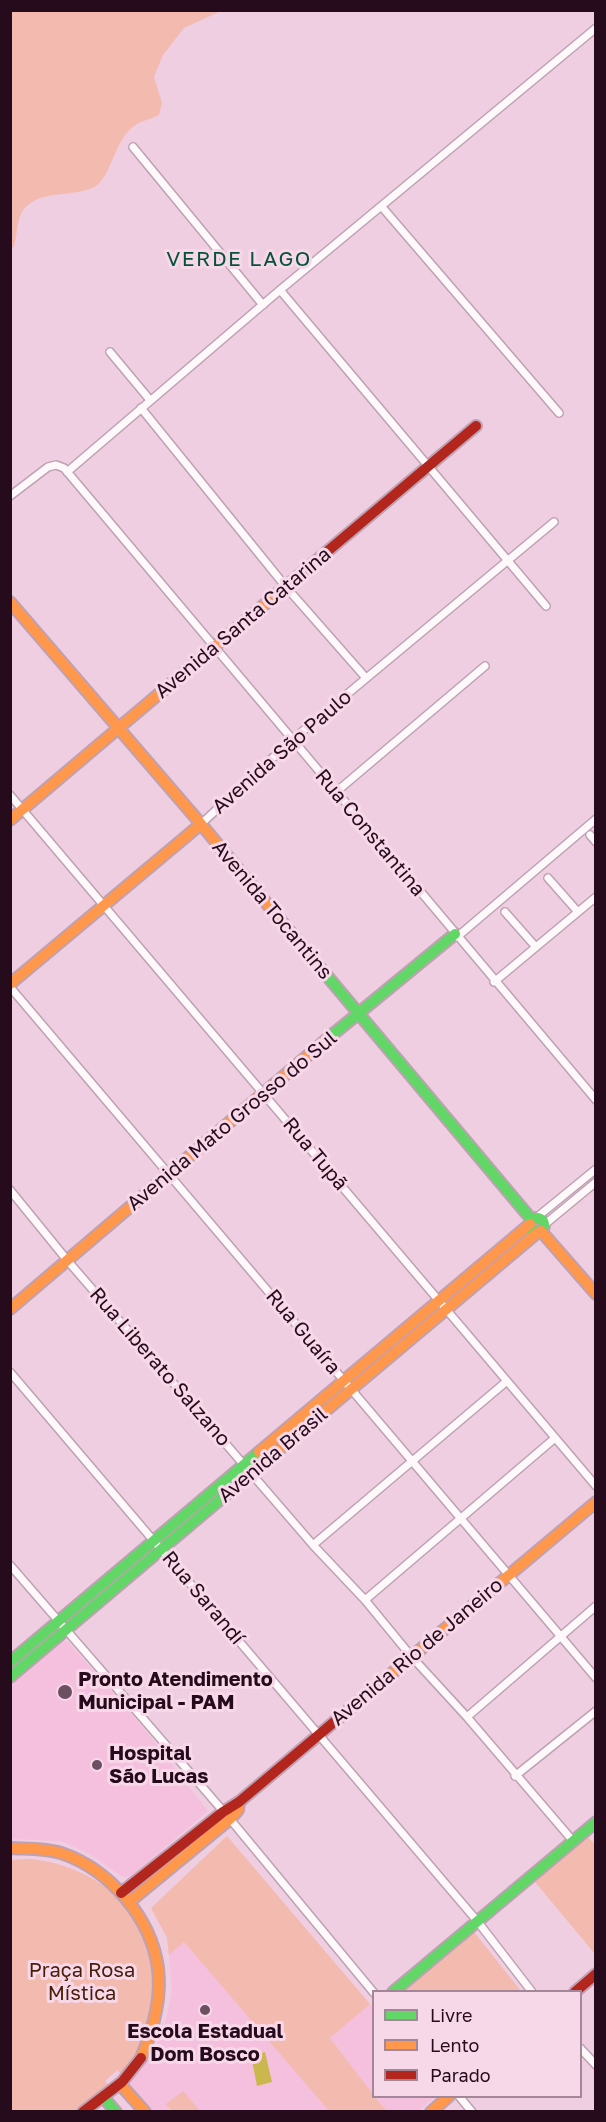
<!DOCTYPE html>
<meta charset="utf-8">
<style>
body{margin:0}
#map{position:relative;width:606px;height:2122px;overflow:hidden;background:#efcee1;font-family:"Golos Text",sans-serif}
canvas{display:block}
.frame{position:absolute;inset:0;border:12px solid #260b1c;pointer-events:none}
.legend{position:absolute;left:372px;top:1990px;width:210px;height:108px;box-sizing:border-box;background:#f7d8e9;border:2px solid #a38697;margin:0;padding:8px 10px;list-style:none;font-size:18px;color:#260b1c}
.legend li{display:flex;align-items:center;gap:12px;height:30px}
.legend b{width:30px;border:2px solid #a38697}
</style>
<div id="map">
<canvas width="606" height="2122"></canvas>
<div class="frame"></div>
<ul class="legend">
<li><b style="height:8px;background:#63d668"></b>Livre</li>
<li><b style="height:8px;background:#ff974d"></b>Lento</li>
<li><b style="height:8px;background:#b3261e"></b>Parado</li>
</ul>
</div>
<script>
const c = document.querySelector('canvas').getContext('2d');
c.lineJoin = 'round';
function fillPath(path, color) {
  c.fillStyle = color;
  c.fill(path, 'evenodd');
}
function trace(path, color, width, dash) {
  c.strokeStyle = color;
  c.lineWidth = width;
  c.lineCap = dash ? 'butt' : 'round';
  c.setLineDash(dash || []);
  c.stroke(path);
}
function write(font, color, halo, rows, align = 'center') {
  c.font = font + ' "Golos Text",sans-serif';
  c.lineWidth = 6;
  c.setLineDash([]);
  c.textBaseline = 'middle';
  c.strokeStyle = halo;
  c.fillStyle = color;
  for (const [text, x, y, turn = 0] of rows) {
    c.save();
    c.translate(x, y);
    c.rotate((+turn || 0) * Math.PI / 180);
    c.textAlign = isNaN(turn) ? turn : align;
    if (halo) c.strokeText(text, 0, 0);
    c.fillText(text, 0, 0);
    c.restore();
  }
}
fillPath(new Path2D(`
 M62 1640 68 1642 142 1726 208 1811 130 1877 121 1876 88 1853 61 1841 11 1839V1684Z
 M184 1942 293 2068 329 2111H154L129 2084 149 2059 164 2029 172 1991 169 1955Z
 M370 2004 373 2008V2094L330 2038Z
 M376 2097H435L417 2112 387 2111Z`), '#f4c0de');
fillPath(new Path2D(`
 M10 11H221L184 28 163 55 154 77 162 103 159 115C151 119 140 121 134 126 114 140 111 179 94 187 75 197 45 190 28 205 16 214 18 233 14 247L11 248Z
 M227 1836 370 2004 330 2038 373 2094 374 2096 387 2111H329L184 1942 169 1955 167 1938 151 1908Z
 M587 1836 595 1844V1954L535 1882Z
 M29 1859C87 1864 139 1900 154 1959 158 1976 153 2005 148 2022 146 2031 144 2041 140 2049 135 2058 128 2067 122 2075L117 2070 105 2081 111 2088 92 2102 73 2111H11L10 1860Z
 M474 1932 521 1991H403Z
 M183 2091 200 2111H172L166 2104Z`), '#f3bab0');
fillPath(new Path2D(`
 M265 2052 272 2082 257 2086 251 2056Z`), '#cab74e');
const street = new Path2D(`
 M133 147 263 305
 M382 207 559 413
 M280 290 546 606
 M110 352 150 400
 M141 408 286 587 366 678
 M67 472 280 290 596 28
 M10 496 48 467 56 465 64 468 596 1100
 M336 792 485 666
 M10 795 596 1486
 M201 824 292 740 554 522
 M590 835 596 842
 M548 878 578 912
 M505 912 535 946
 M457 937 596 819
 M494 982 596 897
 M10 987 596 1678
 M10 1190 67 1260 244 1465 313 1545 365 1600 411 1656 467 1717 573 1841
 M536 1218 596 1169
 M544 1225 596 1182
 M10 1372 478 1922 532 1992
 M313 1545 507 1381
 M10 1565 230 1819 374 1993
 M365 1600 555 1438
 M467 1717 596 1606
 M515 1776 596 1711
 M580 2048 596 2065
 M459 2096 472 2112`);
const fast = new Path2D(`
 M291 933 532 1220
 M326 1040 455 934
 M530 1225a7 7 0 1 1 14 0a7 7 0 1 1-14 0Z
 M10 1662 259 1452
 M10 1677 229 1492
 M393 1992 596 1822
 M104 2098 116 2112`);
const slow = new Path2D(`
 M10 602 201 824 291 933
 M10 820 291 582
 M10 984 201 824
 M541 1231 596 1294
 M10 1309 326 1040
 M259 1452 530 1224
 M229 1492 537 1233
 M378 1685 596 1502
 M10 1848C27 1849 45 1848 61 1853 109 1869 151 1917 158 1968 162 1998 153 2030 141 2058
 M129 1902 230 1819 238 1810 239 1802
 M120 2084 145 2112
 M431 2112 449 2096`);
const jam = new Path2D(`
 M291 582 476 426
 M121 1893 223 1812 239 1802 378 1685
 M575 1992 596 1974
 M83 2112 122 2082 141 2058`);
trace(street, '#bea1b2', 10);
trace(fast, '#bea1b2', 14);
trace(slow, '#bea1b2', 14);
trace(jam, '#bea1b2', 14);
trace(street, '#fdf8fa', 7);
trace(fast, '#63d668', 10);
trace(slow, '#ff974d', 10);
trace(jam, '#b3261e', 10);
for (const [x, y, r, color] of [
 [65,1692,8,"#6c4f61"],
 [97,1765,6,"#6c4f61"],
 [205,2010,6,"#6c4f61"]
]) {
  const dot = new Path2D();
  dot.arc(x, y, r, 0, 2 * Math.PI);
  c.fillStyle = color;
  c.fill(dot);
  trace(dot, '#f7d8e9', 2);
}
write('20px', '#260b1c', '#f7d8e9', [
 ["Avenida Santa Catarina",243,623,-40],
 ["Avenida São Paulo",282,752,-41],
 ["Rua Constantina",370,833,50],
 ["Avenida Tocantins",272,910,50],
 ["Avenida Mato Grosso do Sul",232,1121,-40],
 ["Rua Tupã",315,1154,50],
 ["Rua Guaíra",303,1332,50],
 ["Rua Liberato Salzano",160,1367,49],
 ["Avenida Brasil",273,1455,-40],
 ["Rua Sarandí",203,1598,50],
 ["Avenida Rio de Janeiro",417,1652,-40]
]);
write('bold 20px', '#260b1c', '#f7d8e9', [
 ["Pronto Atendimento",78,1680],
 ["Municipal - PAM",78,1703],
 ["Hospital",109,1754],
 ["São Lucas",109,1777],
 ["Escola Estadual",205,2032,"center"],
 ["Dom Bosco",205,2055,"center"]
], 'left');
write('20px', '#491e09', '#f7d8e9', [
 ["Praça Rosa",82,1971],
 ["Mística",82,1994]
]);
c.letterSpacing = '1.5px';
write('21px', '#065138', '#f7d8e9', [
 ["VERDE LAGO",239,259]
]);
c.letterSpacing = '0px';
</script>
